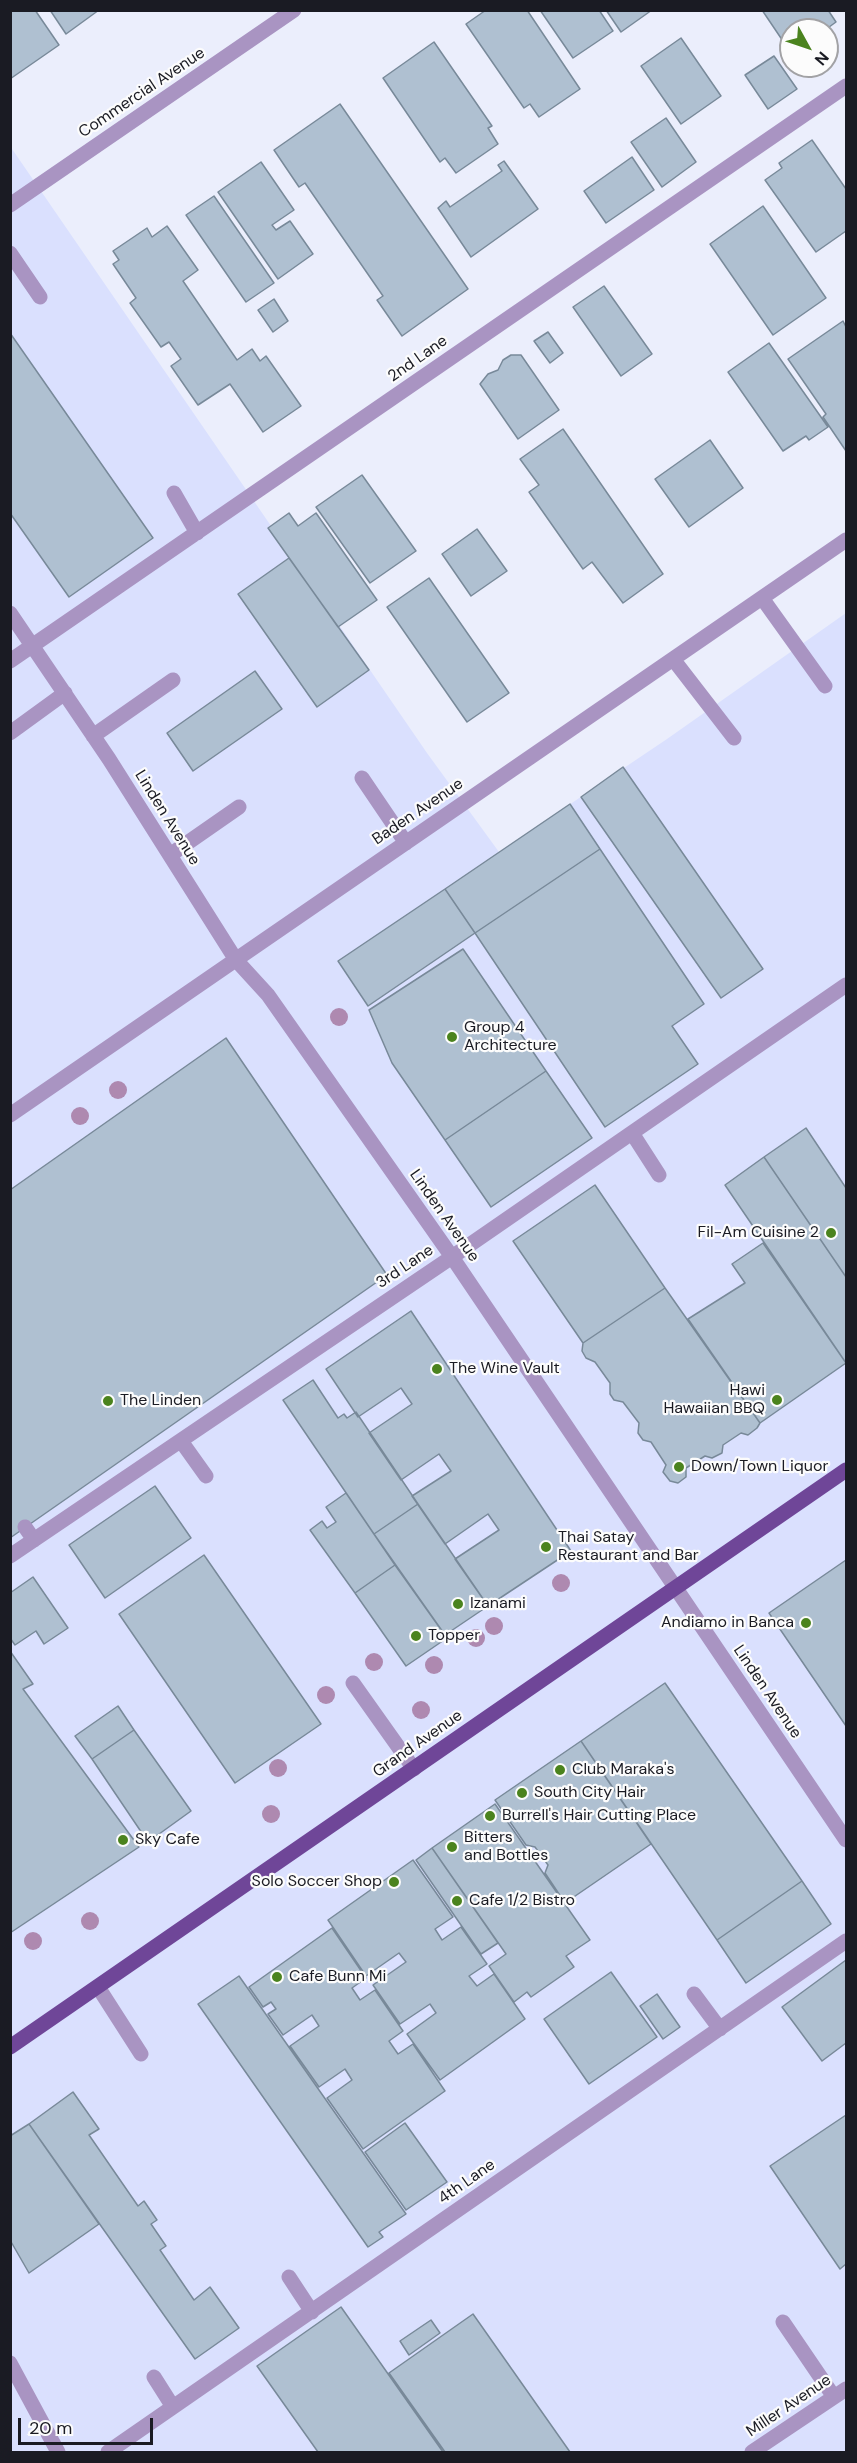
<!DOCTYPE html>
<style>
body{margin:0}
#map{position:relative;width:857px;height:2463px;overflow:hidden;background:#ebeefc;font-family:"DM Sans",sans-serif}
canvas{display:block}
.frame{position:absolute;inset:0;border:12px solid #1a1b23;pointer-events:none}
.north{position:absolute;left:779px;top:18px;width:60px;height:60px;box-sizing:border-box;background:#fcfcfc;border:2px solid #a2a2a5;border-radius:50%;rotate:130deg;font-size:16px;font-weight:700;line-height:24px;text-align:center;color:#1a1b23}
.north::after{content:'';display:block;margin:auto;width:21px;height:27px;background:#4b831e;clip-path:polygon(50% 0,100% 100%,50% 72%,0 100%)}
.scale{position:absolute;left:18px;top:2418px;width:135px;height:27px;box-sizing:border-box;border:3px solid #1a1b23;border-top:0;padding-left:8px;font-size:18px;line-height:21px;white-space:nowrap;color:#1a1b23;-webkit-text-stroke:4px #fcfcfc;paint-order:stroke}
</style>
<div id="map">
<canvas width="857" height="2463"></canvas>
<div class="frame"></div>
<div class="north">N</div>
<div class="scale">20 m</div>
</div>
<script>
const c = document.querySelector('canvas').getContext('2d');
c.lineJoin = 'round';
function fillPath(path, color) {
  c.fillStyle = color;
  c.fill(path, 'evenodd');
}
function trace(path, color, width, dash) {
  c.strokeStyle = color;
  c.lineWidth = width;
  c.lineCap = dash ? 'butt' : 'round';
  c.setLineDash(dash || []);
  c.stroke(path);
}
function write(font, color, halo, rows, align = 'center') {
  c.font = font + ' "DM Sans",sans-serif';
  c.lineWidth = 4.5;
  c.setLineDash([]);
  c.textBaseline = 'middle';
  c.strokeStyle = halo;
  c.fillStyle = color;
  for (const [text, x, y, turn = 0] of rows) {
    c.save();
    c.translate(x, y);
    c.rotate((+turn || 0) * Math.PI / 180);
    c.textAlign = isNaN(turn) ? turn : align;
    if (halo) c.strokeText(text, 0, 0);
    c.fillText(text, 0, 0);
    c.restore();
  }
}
fillPath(new Path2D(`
 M10 146 427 753 499 852 667 739 846 613V2452H11Z`), '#dae0fe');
const building = new Path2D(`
 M10 10H35L59 45 10 79Z
 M50 10H99L66 34Z
 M486 10H527L580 89 539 117 530 104 524 108 466 24Z
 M540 10H599L613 31 573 58Z
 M606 10H652L621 32Z
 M762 10H828L836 22 825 30H791V53Z
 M681 38 721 96 681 124 641 66Z
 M434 42 492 126 488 128 498 144 456 173 445 158 440 162 383 78Z
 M774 56 797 89 768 109 745 75Z
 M340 104 468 289 402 336 377 300 383 296 305 183 299 187 274 150Z
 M666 118 696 162 662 187 631 142Z
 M812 140 846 189V231L816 252 765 180 782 168 779 163Z
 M632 157 654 190 606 223 584 191Z
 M504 161 538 209 471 257 438 208 446 201 450 207 502 171 498 165Z
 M261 162 294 210 272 225 276 230 290 221 313 254 278 279 218 192Z
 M214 196 274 283 246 302 186 215Z
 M763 206 826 298 773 335 710 244Z
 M167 226 198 270 183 281 237 360 252 349 260 361 266 356 301 406 263 432 230 384 198 405 171 366 181 359 169 342 161 347 130 303 136 298 113 264 119 260 113 251 147 228 152 237Z
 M604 286 652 354 621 376 573 307Z
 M274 299 288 321 273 332 258 310Z
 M843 321 846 327V451L823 417 826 414 788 359Z
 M548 332 563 353 550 363 534 341Z
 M10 333 153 538 69 597 10 513Z
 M769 343 828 427 809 440 806 436 783 451 728 372Z
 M511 355H521L559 410 518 439 480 384 488 374 498 370 503 360Z
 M563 429 663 574 623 603 592 562 583 569 529 492 539 485 520 459Z
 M710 440 743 488 689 527 655 479Z
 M362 475 416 551 370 583 316 507Z
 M289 513 298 526 316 513 377 600 338 627 268 528Z
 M477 529 507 571 471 596 442 554Z
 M289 558 369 670 317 707 238 594Z
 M429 578 509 693 467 722 387 607Z
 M255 671 282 709 193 771 167 733Z
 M623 767 763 969 721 998 581 797Z
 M570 804 600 849 475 933 445 889Z
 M600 849 704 1004 672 1026 698 1064 605 1127 475 933Z
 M445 889 475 933 368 1006 338 961Z
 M463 949 546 1071 445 1140 392 1063 369 1010Z
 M226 1038 387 1275 10 1538V1190Z
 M546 1071 592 1138 491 1207 445 1140Z
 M806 1128 846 1188V1277L764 1157Z
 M764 1157 846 1277V1363L725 1185Z
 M595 1185 665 1288 583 1343 513 1241Z
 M763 1243 846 1363 760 1423 688 1319 745 1283 732 1264Z
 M665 1288 760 1423 757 1428 748 1435 741 1433 723 1445 722 1453 712 1458 705 1456 686 1468V1477L678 1483 670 1481 663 1472 666 1465 651 1442 643 1440 638 1433 639 1423 623 1402 614 1400 610 1394V1383L595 1362 586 1358 582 1351 583 1343Z
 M411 1311 571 1551 488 1606 455 1559 499 1530 488 1514 445 1544 412 1496 451 1471 439 1454 401 1480 369 1433 412 1404 401 1388 358 1417 326 1369Z
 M313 1380 338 1418 344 1414 347 1418 356 1412 418 1504 374 1534 283 1400Z
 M155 1486 191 1538 105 1598 69 1545Z
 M346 1493 395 1565 355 1593 310 1530 322 1521 327 1528 336 1522 326 1507Z
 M418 1504 488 1606 445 1635 374 1534Z
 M204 1555 321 1724 235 1783 119 1614Z
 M846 1560V1726L769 1613Z
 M395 1565 447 1638 406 1666 355 1593Z
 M33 1577 68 1628 44 1644 36 1631 15 1645 10 1638V1593Z
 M10 1651 33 1684 23 1689 139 1847 10 1933Z
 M665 1683 802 1881 717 1940 581 1741Z
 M118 1706 134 1730 92 1759 75 1736Z
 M134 1730 191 1811 148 1842 92 1759Z
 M581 1741 651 1844 565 1903 545 1873 548 1865 535 1847 526 1845 495 1800Z
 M495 1804 590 1940 566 1956 574 1967 531 1997 527 1992 514 2002 489 1966 506 1954 432 1848Z
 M432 1848 498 1943 481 1954 416 1860Z
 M413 1860 453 1917 435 1929 442 1940 461 1927 487 1964 469 1976 477 1986 494 1974 525 2019 440 2080 407 2034 436 2013 430 2004 400 2024 373 1985 406 1962 399 1953 366 1976 328 1920Z
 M802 1881 831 1924 746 1983 717 1940Z
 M332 1928 366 1978 352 1988 360 2000 375 1990 403 2031 389 2041 398 2054 413 2044 445 2091 363 2149 327 2098 352 2080 345 2069 319 2087 290 2046 319 2026 312 2015 283 2035 268 2014 276 2009 271 2002 263 2007 249 1987Z
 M846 1960V2043L822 2061 782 2007Z
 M611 1972 657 2037 589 2084 544 2019Z
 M239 1976 406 2214 379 2232 383 2237 368 2247 198 2004Z
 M657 1994 680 2027 663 2039 640 2006Z
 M73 2092 99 2129 89 2135 138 2206 144 2201 157 2220 151 2224 166 2246 160 2250 194 2300 210 2287 239 2328 195 2359 29 2124Z
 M846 2115V2264L840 2269 770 2166Z
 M405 2123 447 2182 406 2210 365 2152Z
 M29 2124 99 2224 29 2273 10 2240V2136Z
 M341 2307 443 2452H318L257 2366Z
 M473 2314 570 2452H445L389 2373Z
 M431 2320 440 2333 409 2355 400 2341Z`);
fillPath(building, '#afc0d1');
trace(building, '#788999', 1.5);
trace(new Path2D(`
 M10 205 294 10
 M10 253 40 297
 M174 493 197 533
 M762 598 825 686
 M10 613 109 759 236 960 268 995 452 1257 846 1840
 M673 659 734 738
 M10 661 846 86
 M10 733 65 693
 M93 736 173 680
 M362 778 406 843
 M170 855 239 807
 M10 1115 846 540
 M632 1133 659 1175
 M181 1441 206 1476
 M25 1527 34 1540
 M10 1556 452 1257 846 985
 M353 1683 414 1769
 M98 1987 141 2054
 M694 1994 720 2029
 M289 2277 312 2312
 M783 2322 834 2397
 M10 2363 58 2452
 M154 2377 173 2407
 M108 2452 846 1941
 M752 2452 846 2389`), '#a994c2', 15);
trace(new Path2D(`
 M10 2047 846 1470`), '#6f4698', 15);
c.fillStyle = '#ae89b0';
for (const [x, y] of [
 [339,1017],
 [118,1090],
 [80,1116],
 [561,1583],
 [494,1626],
 [476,1638],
 [374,1662],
 [434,1665],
 [326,1695],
 [421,1710],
 [278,1768],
 [271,1814],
 [90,1921],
 [33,1941]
]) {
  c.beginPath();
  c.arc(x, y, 9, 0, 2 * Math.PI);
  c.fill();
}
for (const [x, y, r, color] of [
 [452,1037,6,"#4b831e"],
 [831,1233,6,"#4b831e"],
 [437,1369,6,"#4b831e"],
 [777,1400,6,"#4b831e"],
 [108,1401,6,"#4b831e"],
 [679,1467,6,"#4b831e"],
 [546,1547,6,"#4b831e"],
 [458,1604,6,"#4b831e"],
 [806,1623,6,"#4b831e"],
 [416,1636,6,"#4b831e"],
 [560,1770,6,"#4b831e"],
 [522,1793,6,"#4b831e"],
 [490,1816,6,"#4b831e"],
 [123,1840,6,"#4b831e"],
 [452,1847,6,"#4b831e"],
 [394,1882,6,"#4b831e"],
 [457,1901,6,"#4b831e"],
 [277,1977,6,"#4b831e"]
]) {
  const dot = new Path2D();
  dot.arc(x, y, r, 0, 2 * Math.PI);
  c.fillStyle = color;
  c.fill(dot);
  trace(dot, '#fcfcfc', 2);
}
write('16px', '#1a1b23', '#fcfcfc', [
 ["Commercial Avenue",142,93,-34],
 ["2nd Lane",418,359,-35],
 ["Baden Avenue",418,812,-34],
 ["Linden Avenue",167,818,58],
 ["Linden Avenue",444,1216,55],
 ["3rd Lane",405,1267,-34],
 ["Linden Avenue",767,1692,56],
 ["Grand Avenue",418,1744,-35],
 ["4th Lane",467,2182,-35],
 ["Miller Avenue",789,2406,-34]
]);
write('16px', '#1a1b23', '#fcfcfc', [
 ["Group 4",464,1028],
 ["Architecture",464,1046],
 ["Fil-Am Cuisine 2",819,1233,"right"],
 ["The Wine Vault",449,1369],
 ["Hawi",765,1391,"right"],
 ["Hawaiian BBQ",765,1409,"right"],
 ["The Linden",120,1401],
 ["Down/Town Liquor",691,1467],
 ["Thai Satay",558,1538],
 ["Restaurant and Bar",558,1556],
 ["Izanami",470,1604],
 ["Andiamo in Banca",794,1623,"right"],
 ["Topper",428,1636],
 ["Club Maraka's",572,1770],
 ["South City Hair",534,1793],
 ["Burrell's Hair Cutting Place",502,1816],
 ["Bitters",464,1838],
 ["and Bottles",464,1856],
 ["Sky Cafe",135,1840],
 ["Solo Soccer Shop",382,1882,"right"],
 ["Cafe 1/2 Bistro",469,1901],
 ["Cafe Bunn Mi",289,1977]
], 'left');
</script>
